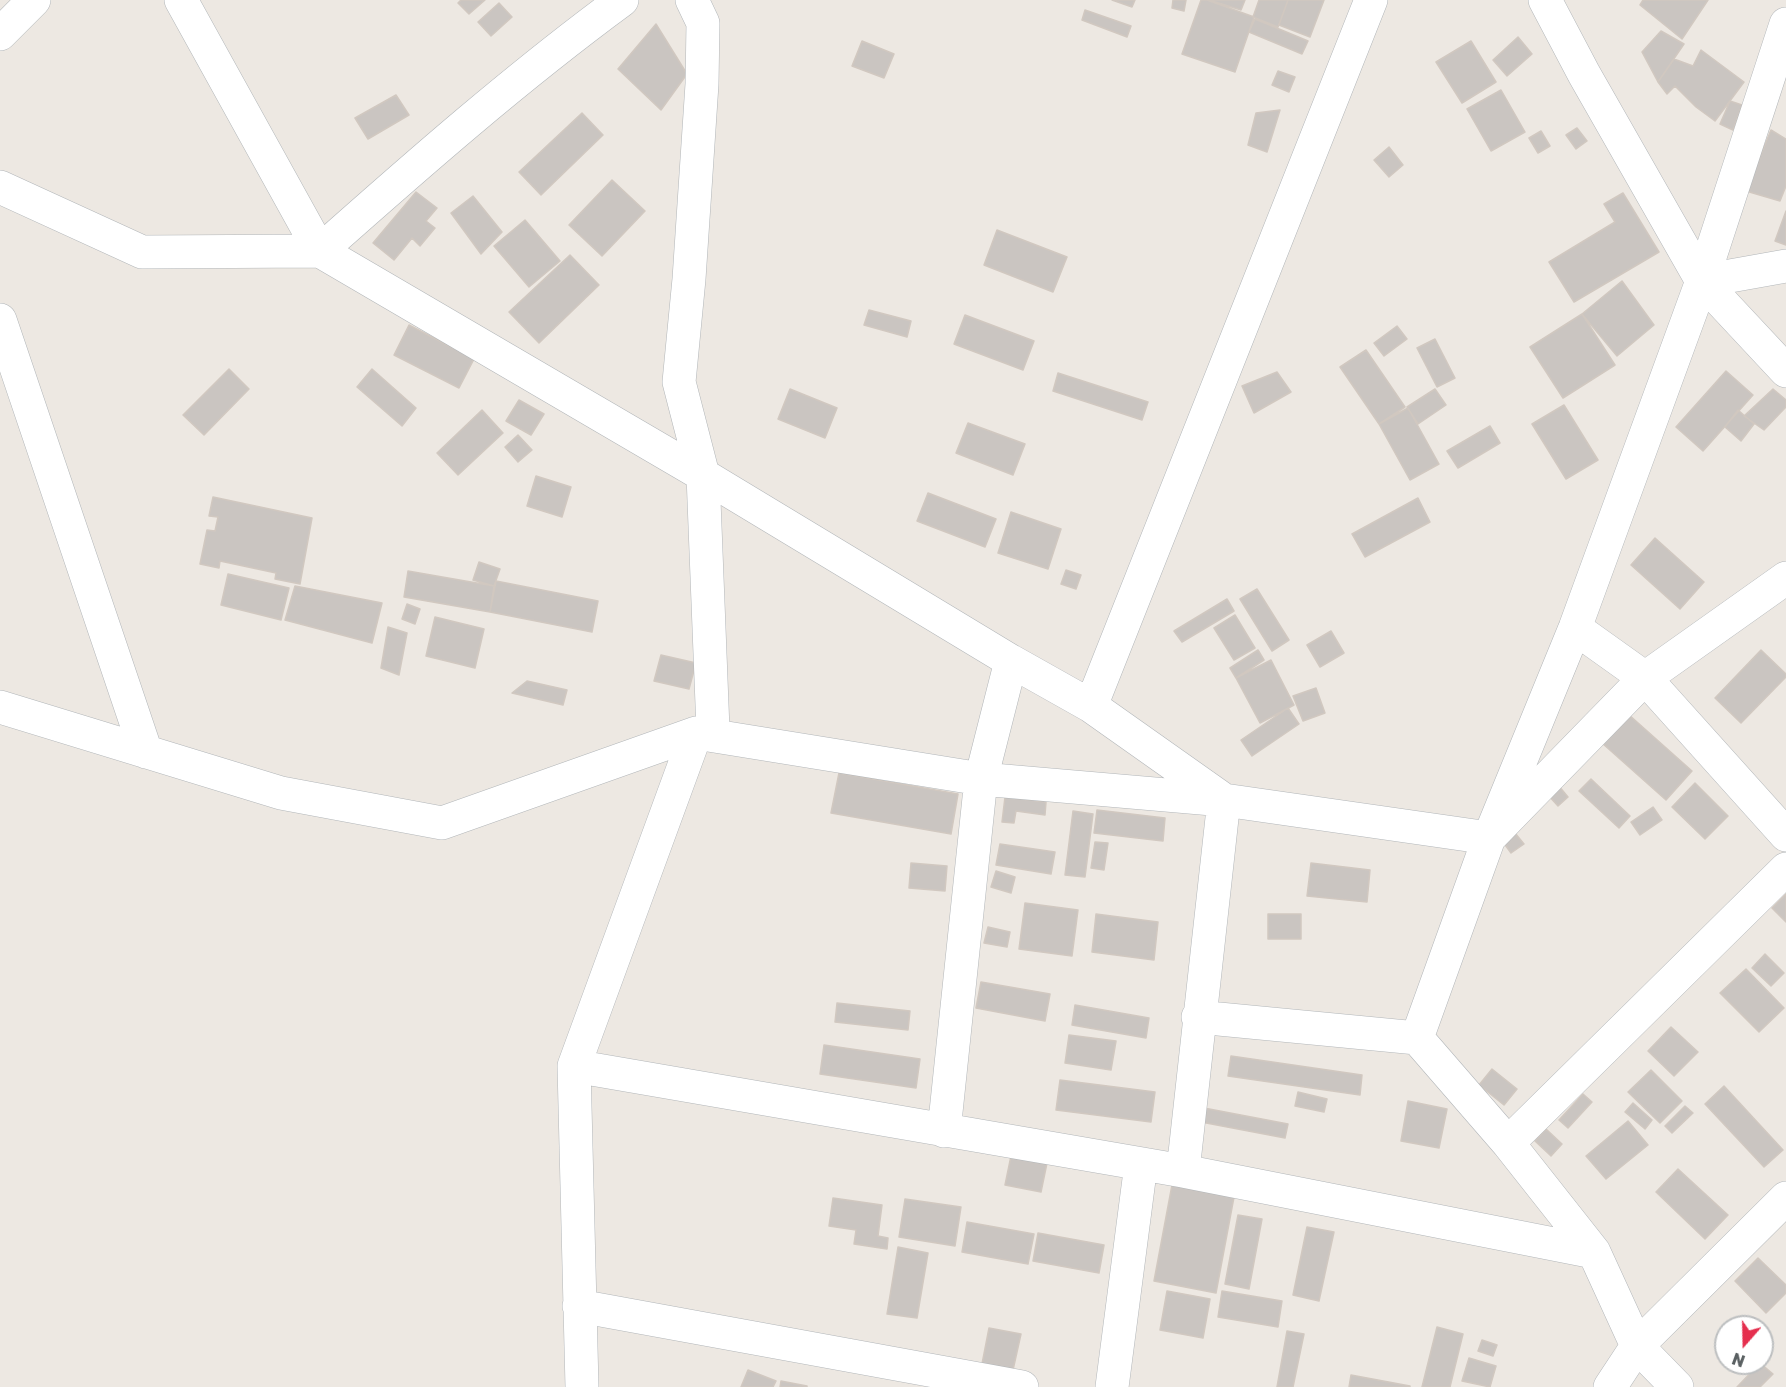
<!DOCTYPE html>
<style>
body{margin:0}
#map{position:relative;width:1786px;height:1387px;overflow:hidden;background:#ede8e2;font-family:"Golos Text",sans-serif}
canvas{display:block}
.north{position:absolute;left:1714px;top:1315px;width:60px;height:60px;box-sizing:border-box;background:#fff;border:2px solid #bdbfc0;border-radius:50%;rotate:200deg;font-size:16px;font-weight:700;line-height:24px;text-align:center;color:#5a6062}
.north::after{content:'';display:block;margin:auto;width:21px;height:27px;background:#e52f4e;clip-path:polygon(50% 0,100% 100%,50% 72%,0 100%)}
</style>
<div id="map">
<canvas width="1786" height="1387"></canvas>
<div class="north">N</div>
</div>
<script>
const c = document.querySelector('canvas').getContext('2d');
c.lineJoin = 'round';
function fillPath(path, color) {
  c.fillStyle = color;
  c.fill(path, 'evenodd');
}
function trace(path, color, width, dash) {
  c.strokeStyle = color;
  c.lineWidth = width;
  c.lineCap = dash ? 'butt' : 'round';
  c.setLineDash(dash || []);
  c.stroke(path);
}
const building = new Path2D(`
 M461 0H485L469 14 458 3Z
 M1112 0H1135L1132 7Z
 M1173 0H1186L1184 11 1172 8Z
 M1201 0H1207L1254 17 1235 72 1182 54Z
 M1209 0H1245L1241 10Z
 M1259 0H1288L1278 27 1253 17Z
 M1288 0H1324L1310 37 1279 25Z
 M1643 0H1708L1682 39 1640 5Z
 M499 3 512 17 491 36 478 22Z
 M1085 10 1131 26 1127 37 1082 20Z
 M1255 19 1308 41 1302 54 1249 32Z
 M656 24 687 74 661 110 618 69Z
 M1661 31 1684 44 1658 82 1642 52Z
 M1518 37 1532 54 1507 76 1493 60Z
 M862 41 894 54 884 78 852 66Z
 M1471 41 1496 82 1462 103 1436 62Z
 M1701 50 1744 82 1715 121 1696 107 1675 86 1667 94 1658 82 1674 59 1693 66Z
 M1278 71 1295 77 1289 92 1272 85Z
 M1501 90 1525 132 1491 151 1467 109Z
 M396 95 409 115 368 139 355 118Z
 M1730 101 1742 105 1733 130 1720 124Z
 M1280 110 1267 152 1248 145 1256 113Z
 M582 113 603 135 541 195 519 172Z
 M1577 128 1587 141 1576 149 1566 135Z
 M1771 130 1786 139V186L1780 201 1746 191Z
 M1541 131 1550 146 1538 153 1529 138Z
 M1389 147 1403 165 1389 177 1374 160Z
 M612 180 645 211 602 256 569 225Z
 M416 192 437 208 426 221 435 228 420 246 412 238 394 260 373 243Z
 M1623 193 1659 252 1574 302 1549 262 1615 222 1604 204Z
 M473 196 502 232 481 254 451 213Z
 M1786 211V245L1775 241Z
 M525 220 560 261 529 287 494 246Z
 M997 230 1067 257 1053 292 984 265Z
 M570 255 599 285 539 343 509 312Z
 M1622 281 1654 325 1617 356 1582 314Z
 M869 310 911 321 907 337 864 325Z
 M1582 314 1615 365 1563 398 1530 347Z
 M965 315 1034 341 1023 370 954 344Z
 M409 325 474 359 459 388 394 355Z
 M1397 326 1407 339 1384 356 1374 343Z
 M1435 339 1455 378 1437 387 1417 348Z
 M1366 350 1405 407 1379 424 1340 367Z
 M229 369 249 389 204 435 183 415Z
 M372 369 416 408 402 426 357 387Z
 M1726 371 1753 395 1703 451 1676 427Z
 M1277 372 1291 392 1254 413 1242 386Z
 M1058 373 1148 402 1142 420 1053 391Z
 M790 389 837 408 825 438 778 419Z
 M1435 389 1446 405 1418 424 1407 407Z
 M1773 389 1786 400V407L1764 430 1744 416Z
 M519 400 544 414 531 435 506 421Z
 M1564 405 1598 460 1566 479 1532 424Z
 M1408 408 1439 464 1410 480 1379 424Z
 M482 410 503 433 458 475 437 453Z
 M1738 410 1754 424 1741 441 1725 427Z
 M968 423 1025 444 1013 475 956 453Z
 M1490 426 1500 443 1458 468 1447 451Z
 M518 435 532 450 518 462 505 447Z
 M536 476 571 487 562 517 527 506Z
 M928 493 996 519 985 547 917 521Z
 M213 497 312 518 300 584 275 579 276 573 220 561 219 568 200 564 207 530 215 531 218 517 209 516Z
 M1418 498 1430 522 1365 557 1352 534Z
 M1011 512 1061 529 1048 569 998 553Z
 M1655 538 1704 582 1680 609 1631 565Z
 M479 562 500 569 494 586 473 580Z
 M1066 570 1081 575 1076 589 1061 584Z
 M408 571 494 586 490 612 404 597Z
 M228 574 289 588 281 620 221 605Z
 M496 581 598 601 592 632 490 612Z
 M295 586 382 603 372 643 285 620Z
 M1257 589 1289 640 1272 651 1240 599Z
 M1227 599 1234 611 1182 642 1174 631Z
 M407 604 420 609 415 624 402 619Z
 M1235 615 1255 648 1234 660 1214 628Z
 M435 617 484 629 475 668 426 656Z
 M388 627 407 633 399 675 381 668Z
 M1331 631 1344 653 1320 667 1307 645Z
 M1258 650 1264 660 1236 678 1230 668Z
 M1761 650 1786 674V677L1741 723 1715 698Z
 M661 655 696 663 689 689 654 681Z
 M1271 660 1294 705 1260 723 1236 678Z
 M527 681 567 690 563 705 512 693Z
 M1316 688 1325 713 1303 721 1293 696Z
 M1288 708 1299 724 1252 756 1241 740Z
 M1628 714 1692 771 1666 800 1602 743Z
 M839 773 958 794 951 834 831 813Z
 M1591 779 1630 816 1619 828 1579 791Z
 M1695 783 1728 816 1705 839 1672 807Z
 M1558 785 1568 797 1558 806 1548 795Z
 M1005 797 1046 802 1045 815 1016 811 1014 823 1002 822Z
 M1653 807 1662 820 1640 835 1631 822Z
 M1097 810 1165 818 1163 841 1094 833Z
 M1073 811 1093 814 1085 877 1065 875Z
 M1515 833 1524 844 1511 853 1503 842Z
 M1095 842 1108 843 1104 870 1091 868Z
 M1000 844 1055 852 1051 874 996 865Z
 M911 863 947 866 945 891 909 888Z
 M1311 863 1370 870 1367 902 1307 896Z
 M996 871 1015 877 1011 893 991 887Z
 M1786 894V922L1772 908Z
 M1025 903 1078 910 1072 956 1019 949Z
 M1096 914 1158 922 1154 960 1092 952Z
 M1268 914H1301V939H1268Z
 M988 927 1010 932 1007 947 984 943Z
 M1765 954 1784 973 1771 986 1752 968Z
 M1746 969 1784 1008 1759 1032 1720 993Z
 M981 982 1050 994 1045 1021 976 1008Z
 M837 1003 910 1011 908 1030 835 1022Z
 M1075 1005 1149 1018 1146 1038 1072 1025Z
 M1671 1027 1698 1052 1674 1076 1648 1051Z
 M1069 1035 1116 1041 1111 1070 1065 1063Z
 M824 1045 920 1059 916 1088 820 1074Z
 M1231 1056 1362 1075 1360 1095 1228 1076Z
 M1492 1069 1517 1089 1504 1105 1479 1085Z
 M1651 1070 1682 1101 1660 1123 1628 1092Z
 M1060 1080 1155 1092 1151 1122 1056 1110Z
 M1724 1086 1783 1150 1764 1167 1705 1104Z
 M1298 1092 1327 1099 1324 1112 1295 1106Z
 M1583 1094 1592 1102 1568 1128 1559 1120Z
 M1408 1101 1447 1109 1439 1148 1401 1141Z
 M1633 1103 1652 1120 1645 1129 1625 1112Z
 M1685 1106 1693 1113 1672 1133 1665 1126Z
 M1204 1108 1288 1124 1285 1138 1201 1122Z
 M1628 1121 1648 1145 1606 1179 1586 1156Z
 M1546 1129 1562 1144 1551 1156 1535 1141Z
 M1011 1156 1047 1163 1041 1192 1005 1185Z
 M1678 1169 1728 1215 1705 1239 1656 1192Z
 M1172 1185 1234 1197 1216 1293 1154 1281Z
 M833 1198 882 1205 878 1236 888 1238 887 1249 854 1244 856 1230 829 1226Z
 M905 1199 961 1207 955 1246 899 1237Z
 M1238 1215 1262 1219 1249 1289 1225 1284Z
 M967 1222 1034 1234 1028 1264 962 1252Z
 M1307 1227 1334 1232 1319 1301 1293 1295Z
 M1038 1233 1104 1245 1099 1273 1033 1261Z
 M898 1247 928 1253 917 1318 887 1314Z
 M1758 1258 1786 1285V1293L1766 1313 1735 1281Z
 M1167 1291 1210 1299 1203 1338 1160 1330Z
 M1222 1291 1282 1301 1278 1327 1218 1317Z
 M1437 1327 1463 1334 1450 1387H1422Z
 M989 1328 1021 1334 1013 1370 982 1364Z
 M1287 1331 1304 1334 1293 1387H1277Z
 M1482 1340 1497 1345 1493 1356 1478 1351Z
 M1469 1358 1496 1366 1490 1387 1462 1381Z
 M1760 1363 1773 1374 1760 1387H1737Z
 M748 1370 776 1381 773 1387H741Z
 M1351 1375 1410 1386V1387H1349Z
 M781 1381 807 1386V1387H780Z`);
fillPath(building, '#cac5c1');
trace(building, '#d1c8c0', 1.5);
const minor = new Path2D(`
 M181 0 320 251C418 164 516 78 622 0
 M1545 0 1584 74 1702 281 1786 371
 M0 34 34 0
 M0 187 142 252 320 251 703 475 1011 661 1091 706 1224 800 1183 1171
 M1702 281 1786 266
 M0 320 146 752
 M1575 628 1645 678 1786 835
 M1091 706 1371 0
 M0 707 281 793 442 823 696 733 981 779 1224 800 1489 838 1645 678 1786 578
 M1198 1017 1417 1038 1508 1143 1594 1252 1637 1346 1677 1387
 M1417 1038 1489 838 1575 628 1702 281 1786 24
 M574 1066 1183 1171 1594 1252
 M944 1131 981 779 1011 661
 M1508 1143 1786 869
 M579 1306 1022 1387
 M582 1387 574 1066 696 733 713 730 703 475 679 382 689 279 702 84 703 23 692 0
 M1112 1387 1141 1164
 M1610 1387 1637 1346 1786 1198`);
trace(minor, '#b2b6b9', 34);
trace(minor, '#fff', 33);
</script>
